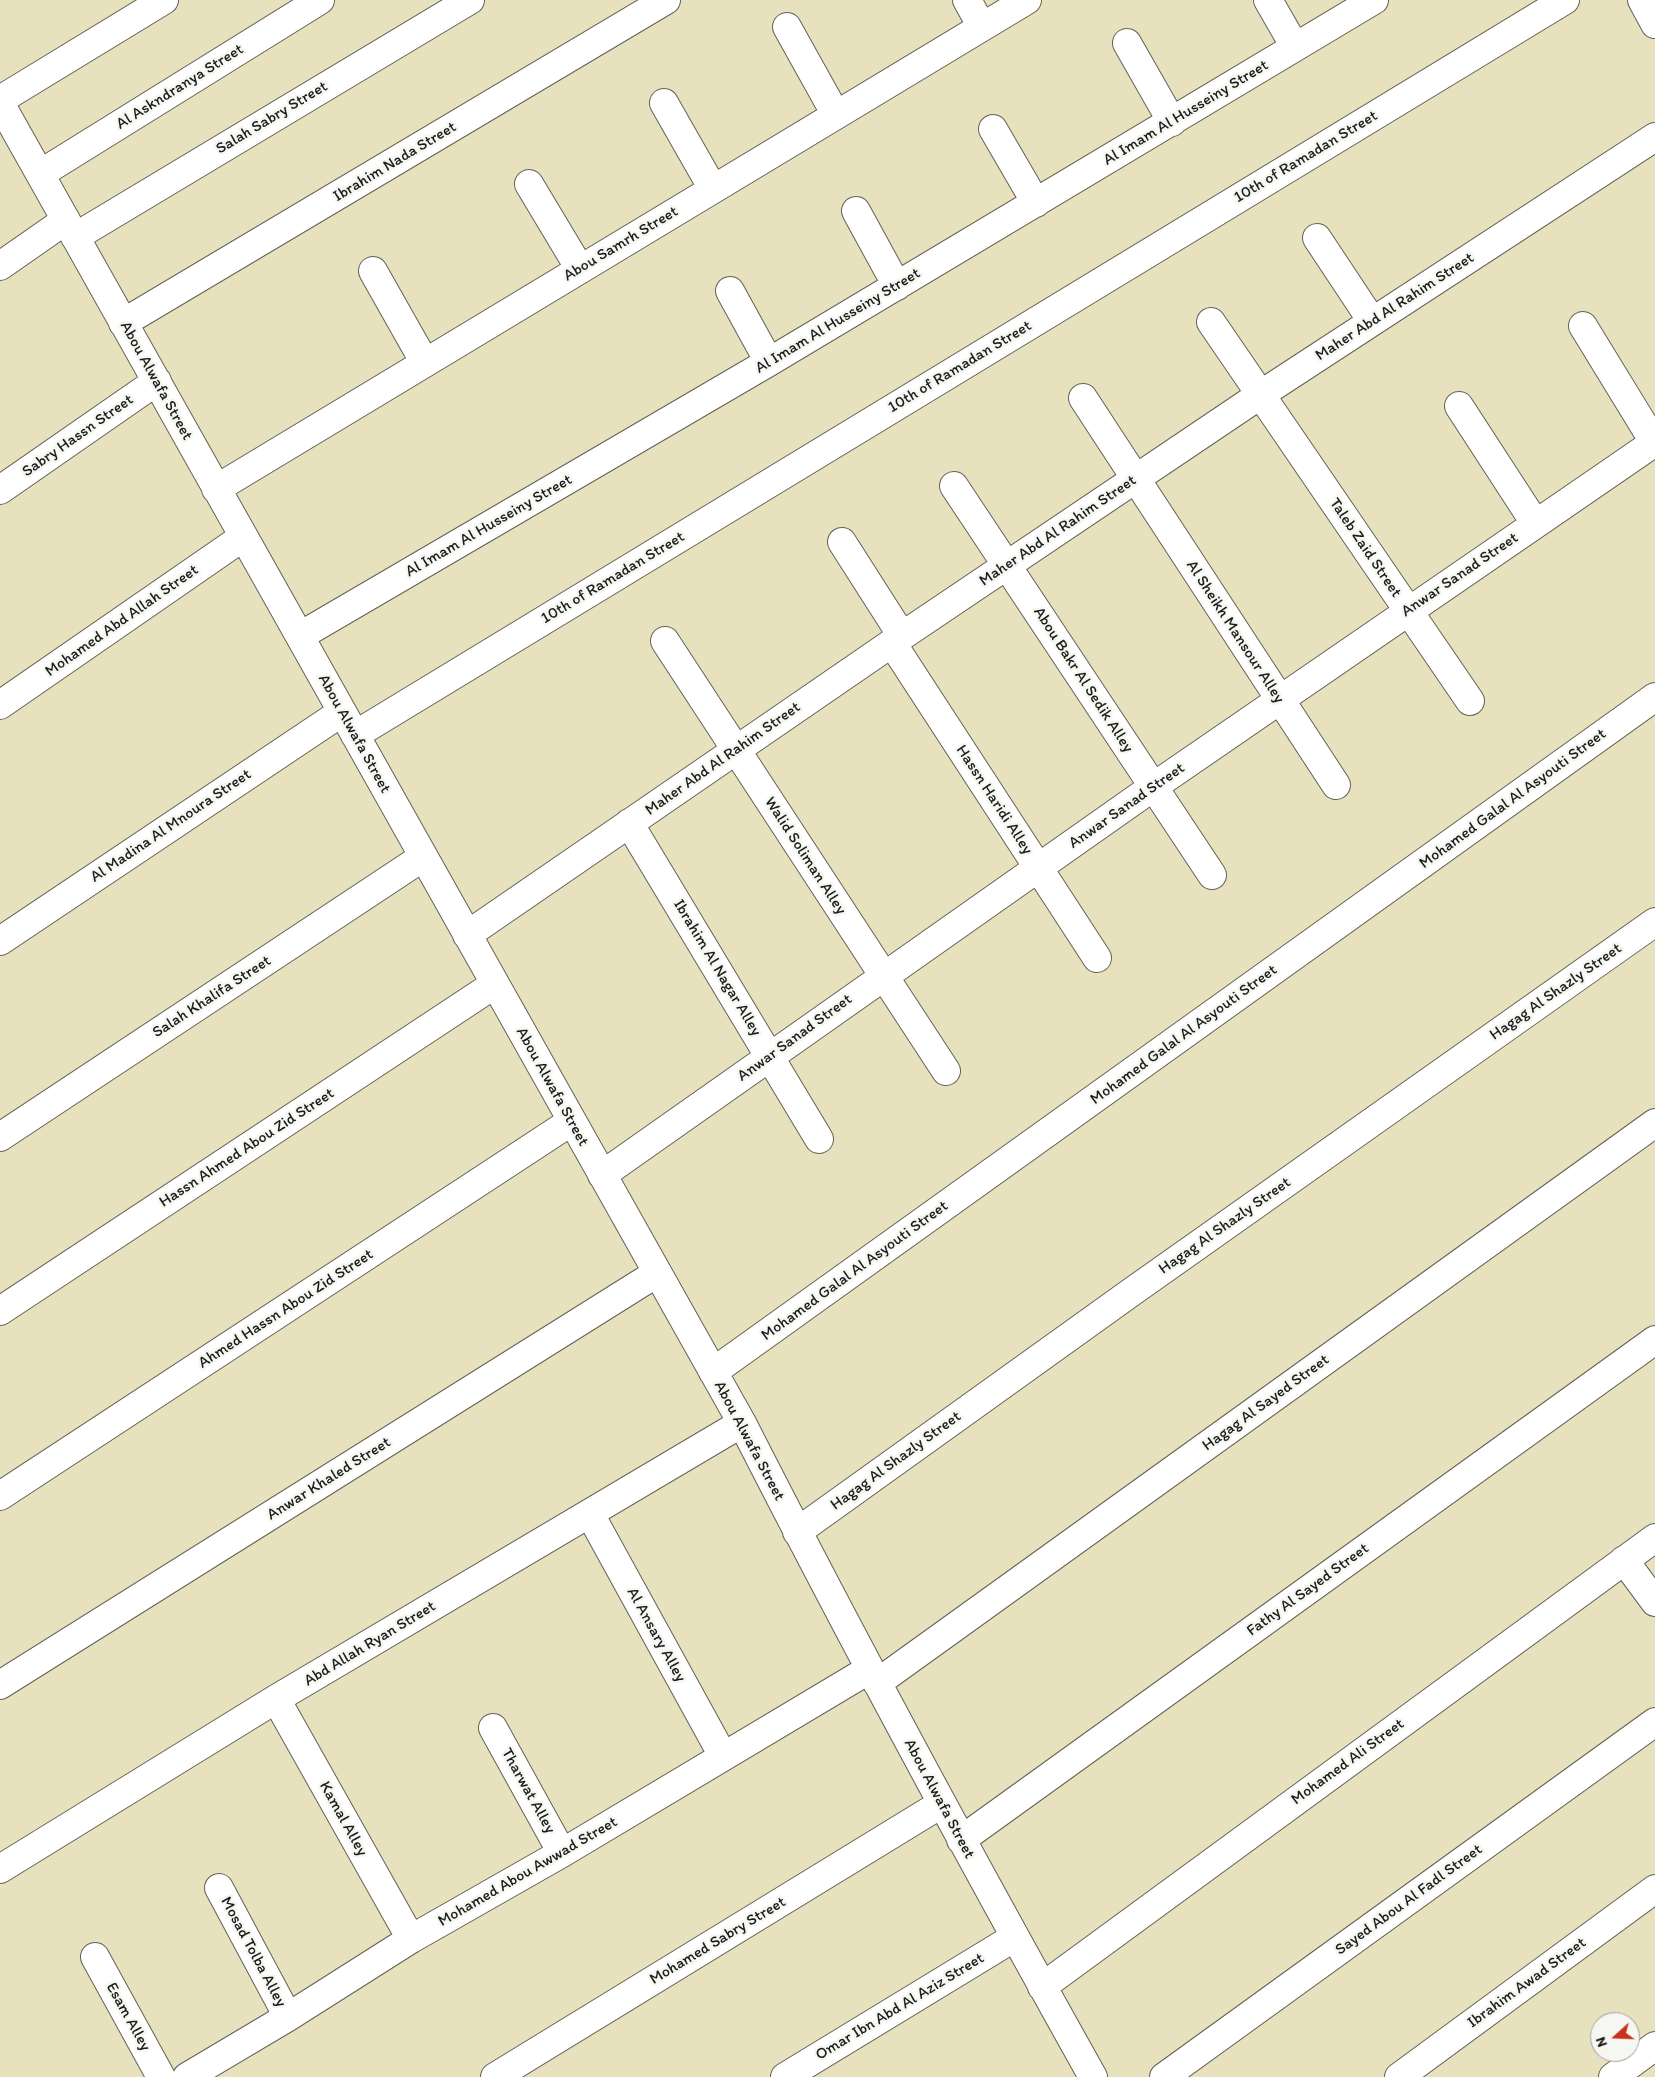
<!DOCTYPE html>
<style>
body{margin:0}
#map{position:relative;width:1655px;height:2077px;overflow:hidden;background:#e8e1be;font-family:Itim,sans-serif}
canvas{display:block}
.north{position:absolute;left:1590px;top:2012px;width:50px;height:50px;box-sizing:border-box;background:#f6f6f2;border:1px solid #9f9f9c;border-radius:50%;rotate:250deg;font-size:14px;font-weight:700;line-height:20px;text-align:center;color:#1c1c1c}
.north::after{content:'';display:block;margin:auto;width:18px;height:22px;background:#c8321e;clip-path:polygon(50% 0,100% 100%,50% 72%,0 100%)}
</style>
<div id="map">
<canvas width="1655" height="2077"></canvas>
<div class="north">N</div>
</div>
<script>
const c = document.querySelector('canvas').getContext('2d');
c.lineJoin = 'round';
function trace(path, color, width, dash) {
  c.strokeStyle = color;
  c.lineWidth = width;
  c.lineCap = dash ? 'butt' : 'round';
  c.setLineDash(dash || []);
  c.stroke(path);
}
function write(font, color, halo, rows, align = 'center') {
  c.font = font + ' Itim,sans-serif';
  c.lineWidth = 5;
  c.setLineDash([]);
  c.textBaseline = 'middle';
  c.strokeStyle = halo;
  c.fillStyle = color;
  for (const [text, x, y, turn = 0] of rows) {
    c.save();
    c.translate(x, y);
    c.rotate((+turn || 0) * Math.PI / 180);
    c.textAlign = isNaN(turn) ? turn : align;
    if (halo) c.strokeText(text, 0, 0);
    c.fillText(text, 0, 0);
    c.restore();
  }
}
const street = new Path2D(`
 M967 0 982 27
 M1268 0 1295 47
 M1642 0 1655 24
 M787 27 836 115
 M1127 43 1172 122
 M0 100 164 0
 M0 103 742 1423C854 1643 972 1861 1093 2077
 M664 103 713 189
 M993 129 1036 203
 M40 174 320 0
 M529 184 580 269
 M856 211 897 286
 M75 237 470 0
 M1317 238 1372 321
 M0 266 66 220
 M373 271 425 363
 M730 291 769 362
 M1211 322 1470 701
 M123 323 666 0
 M1583 326 1654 442
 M1083 398 1336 785
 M1459 406 1535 523
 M954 486 1212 875
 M216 489 1027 0
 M0 490 157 381
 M842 542 902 636
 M300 636 769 362 1374 0
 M665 641 946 1071
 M892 643 1097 958
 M0 705 243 537
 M355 735 1565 0
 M629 823 819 1139
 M467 935 902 636 1260 395 1655 137
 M0 941 342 712
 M0 1137 423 857
 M602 1175 1153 787 1655 442
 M0 1311 495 984
 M713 1372 1655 697
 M0 1496 572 1121
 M590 1514 723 1756
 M797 1532 1133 1291 1655 922
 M1624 1560 1655 1602
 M877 1683 1655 1123
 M0 1685 657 1273
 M276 1699 411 1939
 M493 1728 562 1853
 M961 1840 1655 1340
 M0 1869 276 1699 742 1423
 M219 1888 288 2017
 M95 1957 161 2077
 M1042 1987 1655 1538
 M187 2077 288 2017 411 1939 562 1853 870 1669
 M495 2077 941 1804
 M785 2077 1015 1937
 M1164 2077 1655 1722
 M1399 2077 1655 1889
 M1613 2077 1655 2046`);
trace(street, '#636155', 30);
trace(street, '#fff', 28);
write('16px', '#1c1c1c', '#f6f6f2', [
 ["Al Askndranya Street",180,87,-32],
 ["Al Imam Al Husseiny Street",1186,113,-31],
 ["Salah Sabry Street",272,118,-31],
 ["10th of Ramadan Street",1306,157,-31],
 ["Ibrahim Nada Street",395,162,-31],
 ["Abou Samrh Street",621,244,-31],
 ["Maher Abd Al Rahim Street",1395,307,-33],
 ["Al Imam Al Husseiny Street",838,321,-31],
 ["10th of Ramadan Street",960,367,-31],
 ["Abou Alwafa Street",156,381,61],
 ["Sabry Hassn Street",78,436,-35],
 ["Al Imam Al Husseiny Street",489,526,-30],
 ["Maher Abd Al Rahim Street",1058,531,-34],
 ["Taleb Zaid Street",1365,548,56],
 ["Anwar Sanad Street",1460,575,-34],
 ["10th of Ramadan Street",613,578,-31],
 ["Mohamed Abd Allah Street",122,621,-35],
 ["Al Sheikh Mansour Alley",1235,632,57],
 ["Abou Bakr Al Sedik Alley",1083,680,57],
 ["Abou Alwafa Street",354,734,61],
 ["Maher Abd Al Rahim Street",723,759,-35],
 ["Mohamed Galal Al Asyouti Street",1513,799,-36],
 ["Hassn Haridi Alley",994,800,57],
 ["Anwar Sanad Street",1127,806,-35],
 ["Al Madina Al Mnoura Street",171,826,-34],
 ["Walid Soliman Alley",805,856,57],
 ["Ibrahim Al Nagar Alley",717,968,59],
 ["Hagag Al Shazly Street",1556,992,-35],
 ["Salah Khalifa Street",212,997,-33],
 ["Mohamed Galal Al Asyouti Street",1184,1035,-36],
 ["Anwar Sanad Street",795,1038,-36],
 ["Abou Alwafa Street",552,1087,61],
 ["Hassn Ahmed Abou Zid Street",247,1148,-33],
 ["Hagag Al Shazly Street",1225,1226,-35],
 ["Mohamed Galal Al Asyouti Street",855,1271,-36],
 ["Ahmed Hassn Abou Zid Street",286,1309,-33],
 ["Hagag Al Sayed Street",1266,1403,-36],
 ["Abou Alwafa Street",749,1441,62],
 ["Hagag Al Shazly Street",896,1461,-36],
 ["Anwar Khaled Street",329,1479,-32],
 ["Fathy Al Sayed Street",1308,1590,-36],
 ["Al Ansary Alley",656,1635,61],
 ["Abd Allah Ryan Street",370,1644,-31],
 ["Mohamed Ali Street",1348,1762,-36],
 ["Tharwat Alley",528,1791,61],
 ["Abou Alwafa Street",939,1799,62],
 ["Kamal Alley",343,1819,61],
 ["Mohamed Abou Awwad Street",528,1872,-30],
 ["Sayed Abou Al Fadl Street",1409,1900,-36],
 ["Mohamed Sabry Street",718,1941,-31],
 ["Mosad Tolba Alley",253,1952,62],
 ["Ibrahim Awad Street",1527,1983,-36],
 ["Omar Ibn Abd Al Aziz Street",900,2007,-31],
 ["Esam Alley",128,2017,61]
]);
</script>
